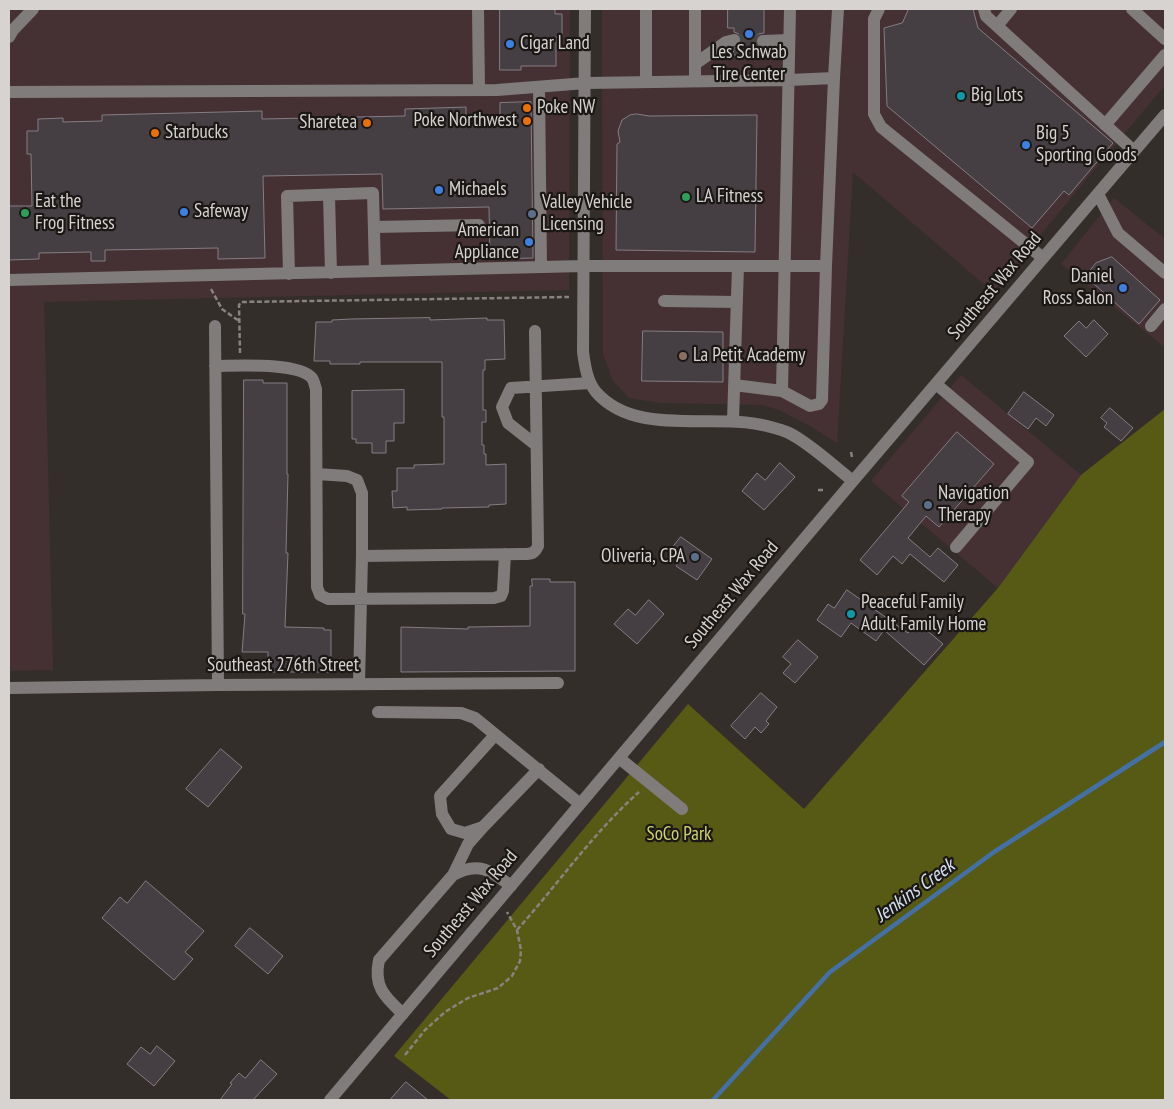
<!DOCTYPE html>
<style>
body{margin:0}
#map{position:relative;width:1174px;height:1109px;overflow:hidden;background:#342e2a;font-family:"PT Sans Narrow",sans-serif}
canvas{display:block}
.frame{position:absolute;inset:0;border:10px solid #d6d3d0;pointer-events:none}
</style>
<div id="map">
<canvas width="1174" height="1109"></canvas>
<div class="frame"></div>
</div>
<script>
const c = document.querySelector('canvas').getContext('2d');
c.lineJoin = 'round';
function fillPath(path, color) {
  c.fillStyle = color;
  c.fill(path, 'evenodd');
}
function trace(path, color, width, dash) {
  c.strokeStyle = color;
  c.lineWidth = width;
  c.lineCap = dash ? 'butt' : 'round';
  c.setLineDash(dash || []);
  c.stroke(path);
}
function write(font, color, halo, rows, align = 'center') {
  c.font = font + ' "PT Sans Narrow",sans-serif';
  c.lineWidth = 4.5;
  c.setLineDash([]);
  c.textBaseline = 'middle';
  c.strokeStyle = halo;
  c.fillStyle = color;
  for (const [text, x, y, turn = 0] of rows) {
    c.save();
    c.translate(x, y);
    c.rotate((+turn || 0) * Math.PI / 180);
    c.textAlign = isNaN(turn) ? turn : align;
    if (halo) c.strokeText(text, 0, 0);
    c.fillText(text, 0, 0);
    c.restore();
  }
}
fillPath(new Path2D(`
 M9 9H570L569 290 44 302 53 670 9 671Z
 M602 9H1165V85L993 292 853 172 837 443 810 426 779 410 762 405 661 403 629 398 613 381 603 354Z
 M1114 198 1165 239V343L1163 346 1061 264Z
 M961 375 1081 475 998 588 871 481Z`), '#453134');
fillPath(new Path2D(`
 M1165 409V1100H451L394 1056 688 704 804 809 998 588 1081 475Z`), '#565a14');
trace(new Path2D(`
 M713 1100 830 972 994 852 1165 742`), '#4470a5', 4.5);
const building = new Path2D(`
 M500 9H555V14H562V37H556V66H521V70H500Z
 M728 9H764V33L758 34 755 41 756 46 763 49V56L733 55 734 48 740 45 742 39 739 34 734 32V28H728Z
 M909 9H973L978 28 1113 143 1069 195 1064 191 1032 228 887 106 884 28 902 23Z
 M531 102 533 258 490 259 489 207 383 209 382 174 263 176 265 258 218 259V248L105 250V261H91V252L39 253V259L9 260V206H32L31 154H27V131H38V119L63 118V122L102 121V115L262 111V119L405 116V109L466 107V121L500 120V103Z
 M637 114 649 116 757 115 755 252 616 250 617 144 620 142 618 131 622 120 630 115Z
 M1112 257 1160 300 1139 324 1085 276 1096 263Z
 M430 318V320L487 318V320H504L505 359 485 360V370H483V410H486V422H482V445H484V454H486V465L506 464V504L489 505V507L442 508V509L407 510V507L393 508 392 491H397V468H414V465L444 464V417H442V362H360V364H330V361H314L316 322H332V320L351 319Z
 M1094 320 1108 334 1086 357 1064 336 1079 321 1086 328Z
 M643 331 723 332V382L642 381Z
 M244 380H263V383H287V474H288L286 553H288L285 627 324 628V630H331V672H268V652H242L245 614H243Z
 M404 390V423H394V441H386V453H372V443H356V439H352V391Z
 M1024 392 1054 415 1046 426 1036 418 1028 429 1008 414Z
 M1110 408 1133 428 1121 441 1104 427 1107 423 1101 418Z
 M957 432 994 464 939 527 926 516 908 538 930 557 938 548 958 565 944 582 910 554 902 564 893 556 877 575 860 560 909 502 902 496Z
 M780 463 795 477 764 510 742 491 757 473 765 480Z
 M681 537 712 559 697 580 676 566 684 555 673 547Z
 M532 579H550V582H575V671L401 672V627L468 629V627L530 626V586H532Z
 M847 590 908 633 917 622 943 644 924 665 884 630 876 641 851 623 841 637 817 620 828 604 834 608Z
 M649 600 664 614 637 644 614 624 628 609 635 615Z
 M798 640 818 657 795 683 783 673 791 664 783 657Z
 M761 693 777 707 766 721 769 724 761 733 755 727 745 739 731 726Z
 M221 749 242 767 208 807 186 789Z
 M146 881 204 931 185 952 193 959 174 980 102 918 120 897 127 903Z
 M250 928 283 956 268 974 235 946Z
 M157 1046 175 1061 154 1086 127 1064 141 1047 150 1054Z
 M261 1060 277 1074 253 1100H220L232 1084 230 1083 239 1073 245 1078Z
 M406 1082 428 1100H390Z`);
fillPath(building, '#453f44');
trace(building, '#847d82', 1);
trace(new Path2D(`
 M734 40 763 41`), '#4c4743', 12, [12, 6]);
trace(new Path2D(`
 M211 289 222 309 239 321
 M240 353 239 305 241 302 569 297
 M851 452 852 457
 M818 490H823
 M517 930C558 884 593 833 639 792
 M405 1055 425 1030 445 1012 468 998 498 988 512 976 520 961 521 950 517 930 507 912`), '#87837f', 2.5, [5, 2.5]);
trace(new Path2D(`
 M478 9 479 90
 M585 9 583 352C585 366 587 381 596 392 636 438 714 412 767 426 774 428 782 430 789 433 808 442 835 467 853 481
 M879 9 874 19V114L881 127 1043 258
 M984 9 986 16 1134 151
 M1132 9 1165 39
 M997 26 1011 9
 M9 37 13 30 33 9
 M763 41 789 40
 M695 64 726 42 734 40
 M695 81V9
 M646 82V9
 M539 87 541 267
 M9 92 497 90 586 83 789 80 834 78 838 9
 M1105 125 1165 55
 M1098 194 1118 233 1165 273
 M329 195 331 273
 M374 227 479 225
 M289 274 287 196 373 193 375 271
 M9 280 583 266H826L834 78
 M664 301 737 302
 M215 326 218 685
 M1151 326 1165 309
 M215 366C237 366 298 362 312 378 314 381 315 386 316 389L317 587 320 595 328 599 494 598 501 596 503 591 505 554
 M936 384 1028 462 956 547
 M734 385 782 391 810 406 819 404 822 400 826 266
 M782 391 790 9
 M733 421 738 266
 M536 445 508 423 502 407 511 388 590 383
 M317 474 347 476 357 480 362 493V556L359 684
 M362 556 524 554C532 554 535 553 538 546L535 331
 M9 688 218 685 558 683
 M378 712 461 713 475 718 580 804
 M495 735 440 796 442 814 451 829 465 833 483 827 539 769
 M619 758 682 809
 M453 875C478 861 490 870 511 886
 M403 1014C385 997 373 987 379 960L453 875 468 844 483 827
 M330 1100 853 481 1165 115`), '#807c7c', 12);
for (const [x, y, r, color] of [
 [749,34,5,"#3f7fe0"],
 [510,44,5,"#3f7fe0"],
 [961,96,5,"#0f9aa8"],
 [527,108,5,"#e8710a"],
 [527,121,5,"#e8710a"],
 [367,123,5,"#e8710a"],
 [155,133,5,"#e8710a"],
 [1026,145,5,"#3f7fe0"],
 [439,190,5,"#3f7fe0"],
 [686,197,5,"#2e9e5b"],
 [184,212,5,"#3f7fe0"],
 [25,213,5,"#2e9e5b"],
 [532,214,5,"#5c6f8a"],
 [529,242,5,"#3f7fe0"],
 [1123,288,5,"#3f7fe0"],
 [683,356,5,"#8d6e63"],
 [928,505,5,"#5c6f8a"],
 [695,557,5,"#5c6f8a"],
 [851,614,5,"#0f9aa8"]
]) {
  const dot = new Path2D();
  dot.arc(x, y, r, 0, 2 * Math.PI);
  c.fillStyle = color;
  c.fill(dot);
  trace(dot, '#1a1715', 2);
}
write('19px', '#d6d3d0', '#1a1715', [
 ["Cigar Land",520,44],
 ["Les Schwab",749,53,"center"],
 ["Tire Center",749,75,"center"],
 ["Big Lots",971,96],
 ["Poke NW",537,108],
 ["Poke Northwest",517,121,"right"],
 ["Sharetea",357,123,"right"],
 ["Starbucks",165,133],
 ["Big 5",1036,134],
 ["Sporting Goods",1036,156],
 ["Michaels",449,190],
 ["LA Fitness",696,197],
 ["Eat the",35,202],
 ["Frog Fitness",35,224],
 ["Valley Vehicle",542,203],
 ["Licensing",542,225],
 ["Safeway",194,212],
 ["American",519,231,"right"],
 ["Appliance",519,253,"right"],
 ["Daniel",1113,277,"right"],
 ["Ross Salon",1113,299,"right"],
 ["La Petit Academy",693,356],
 ["Navigation",938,494],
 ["Therapy",938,516],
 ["Oliveria, CPA",685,557,"right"],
 ["Peaceful Family",861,603],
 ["Adult Family Home",861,625]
], 'left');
write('19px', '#d6d3d0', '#1a1715', [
 ["Southeast Wax Road",995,286,-50],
 ["Southeast Wax Road",732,595,-50],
 ["Southeast 276th Street",283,666],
 ["Southeast Wax Road",471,904,-50]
]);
write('19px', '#ced56f', '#1a1715', [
 ["SoCo Park",679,835]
]);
write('italic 20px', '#d3e0ef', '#1a1715', [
 ["Jenkins Creek",915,891,-36]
]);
</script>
